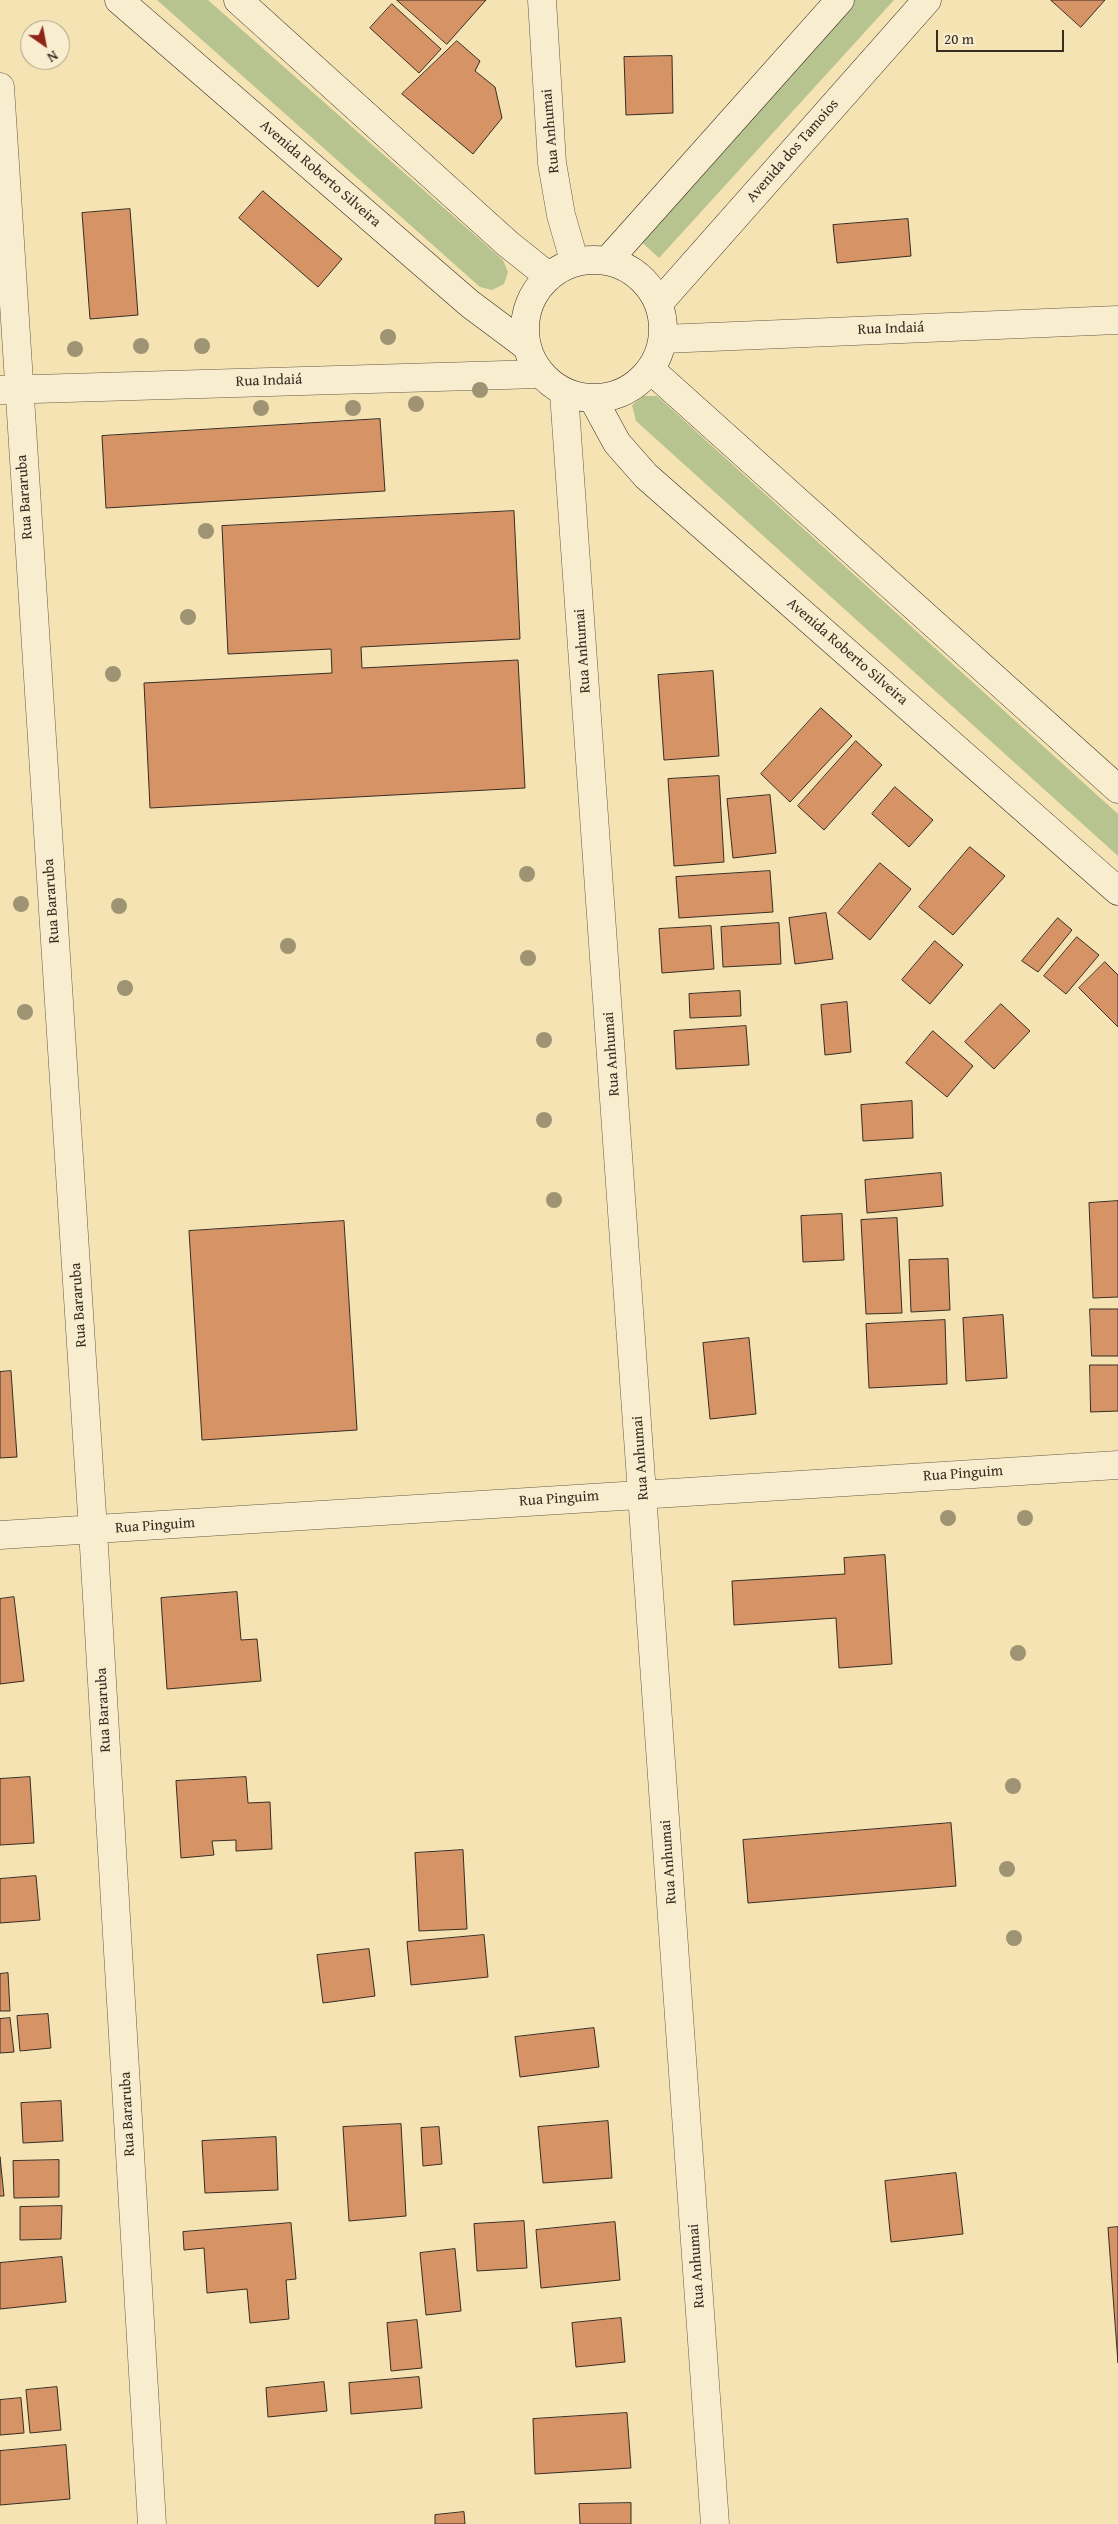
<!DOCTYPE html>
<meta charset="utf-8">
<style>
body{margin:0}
#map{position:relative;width:1118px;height:2524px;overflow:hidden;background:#f5e3b3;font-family:"Gentium Book Plus",serif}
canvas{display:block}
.north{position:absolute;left:20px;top:20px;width:50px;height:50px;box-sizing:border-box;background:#f8edce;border:1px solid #aba08a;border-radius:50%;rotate:147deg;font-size:14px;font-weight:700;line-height:20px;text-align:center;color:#372d23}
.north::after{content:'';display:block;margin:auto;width:18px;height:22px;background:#8f2418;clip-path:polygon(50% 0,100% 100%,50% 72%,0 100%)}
.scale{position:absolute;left:936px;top:30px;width:128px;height:22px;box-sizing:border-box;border:2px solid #372d23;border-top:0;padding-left:6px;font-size:15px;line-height:18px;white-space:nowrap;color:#372d23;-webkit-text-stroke:4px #f8edce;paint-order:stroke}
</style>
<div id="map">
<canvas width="1118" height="2524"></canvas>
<div class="north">N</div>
<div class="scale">20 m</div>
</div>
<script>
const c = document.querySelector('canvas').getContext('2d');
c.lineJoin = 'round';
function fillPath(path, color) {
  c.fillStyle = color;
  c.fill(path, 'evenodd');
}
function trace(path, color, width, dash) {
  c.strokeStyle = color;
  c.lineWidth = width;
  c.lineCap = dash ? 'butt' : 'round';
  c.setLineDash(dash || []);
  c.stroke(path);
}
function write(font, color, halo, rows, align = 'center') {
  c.font = font + ' "Gentium Book Plus",serif';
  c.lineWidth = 5;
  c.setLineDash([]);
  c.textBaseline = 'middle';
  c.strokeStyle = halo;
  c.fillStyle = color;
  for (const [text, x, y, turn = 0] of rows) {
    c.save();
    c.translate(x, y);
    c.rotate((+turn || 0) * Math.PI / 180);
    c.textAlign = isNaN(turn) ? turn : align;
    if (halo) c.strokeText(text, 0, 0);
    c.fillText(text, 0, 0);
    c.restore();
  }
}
fillPath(new Path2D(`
 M157 0H208L503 260 508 272 504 284 492 290 480 287Z
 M849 0H894L659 258 636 237Z
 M644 396H657L1118 814V856L636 421 632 405Z`), '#b8c48f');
const building = new Path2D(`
 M397 0H486L447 44Z
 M1051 0H1105L1081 27Z
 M392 4 441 49 419 73 370 28Z
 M457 41 480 61 475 71 495 87 502 118 473 154 402 94Z
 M672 56 673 113 626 115 624 57Z
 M263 191 342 259 318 287 239 218Z
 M130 209 138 315 90 319 82 213Z
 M908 219 911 256 837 263 833 225Z
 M380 419 385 491 106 508 102 436Z
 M514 511 520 639 361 647 362 668 518 660 525 788 150 808 144 683 332 673 331 649 228 654 222 526Z
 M713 671 719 756 664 760 658 675Z
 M821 708 852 736 790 802 761 774Z
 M856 741 882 765 824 830 798 806Z
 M719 776 724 862 674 866 668 779Z
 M895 787 933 820 909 847 872 814Z
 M770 795 776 853 733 858 727 799Z
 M970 847 1005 876 953 935 919 907Z
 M880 863 911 889 870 940 838 913Z
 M770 871 773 912 679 918 676 877Z
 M826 913 833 959 795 964 789 918Z
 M1058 918 1072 930 1038 972 1022 961Z
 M779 923 781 964 723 967 721 927Z
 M711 926 714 969 662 973 659 929Z
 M1077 937 1099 955 1066 994 1044 976Z
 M935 941 963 965 930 1004 902 980Z
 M1105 962 1118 975V1027L1079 988Z
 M740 991 741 1016 690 1018 689 994Z
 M847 1002 851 1052 825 1055 821 1005Z
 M1001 1004 1030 1031 994 1069 965 1042Z
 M746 1026 749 1065 676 1069 674 1031Z
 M933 1031 973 1066 947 1097 906 1063Z
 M912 1101 913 1138 863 1141 861 1105Z
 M941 1173 943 1206 867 1213 865 1180Z
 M1118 1201V1297L1093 1298 1089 1203Z
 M842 1214 844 1260 803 1262 801 1216Z
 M897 1218 902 1313 866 1314 861 1220Z
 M344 1221 357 1430 202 1440 189 1231Z
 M948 1259 950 1310 911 1312 909 1260Z
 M1090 1309H1118V1356H1092Z
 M1003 1315 1007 1378 966 1381 963 1318Z
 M945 1320 947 1384 869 1388 866 1324Z
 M749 1338 756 1414 710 1419 703 1343Z
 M1090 1365H1118V1411L1091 1412Z
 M11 1371 17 1457 0 1458V1372Z
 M885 1555 892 1664 839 1668 836 1618 734 1625 732 1581 845 1574 844 1558Z
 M237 1592 241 1640 257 1639 261 1681 167 1689 161 1598Z
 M14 1597 24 1681 0 1684V1599Z
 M30 1777 34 1843 0 1845V1779Z
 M246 1777 248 1803 270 1802 272 1849 236 1851V1840L212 1841 214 1855 181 1858 176 1781Z
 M951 1823 956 1886 748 1903 743 1840Z
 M463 1850 467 1929 419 1931 415 1853Z
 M36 1876 40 1920 0 1923V1879Z
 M484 1935 488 1977 411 1985 407 1942Z
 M369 1949 375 1996 323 2003 317 1955Z
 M8 1973 10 2011H0V1974Z
 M48 2014 51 2048 20 2051 17 2016Z
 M10 2018 14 2052 0 2053V2019Z
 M594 2028 599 2067 520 2077 515 2037Z
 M61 2101 63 2141 23 2143 21 2103Z
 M608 2121 612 2178 543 2183 538 2127Z
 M401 2124 406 2216 349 2221 343 2127Z
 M439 2127 442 2164 423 2166 421 2128Z
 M276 2137 278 2190 205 2193 202 2141Z
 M0 2157 4 2196H0Z
 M59 2160V2197L14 2198 13 2161Z
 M956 2173 963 2234 891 2242 885 2181Z
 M62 2206 61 2239 20 2240V2207Z
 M524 2221 527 2268 477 2271 474 2224Z
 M615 2222 620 2280 541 2288 536 2230Z
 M291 2223 296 2279 286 2280 289 2319 250 2323 247 2289 207 2293 204 2248 184 2250 183 2232Z
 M1118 2227V2363L1108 2228Z
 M455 2249 461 2311 426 2315 420 2253Z
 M62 2257 66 2302 0 2309V2263Z
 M621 2318 625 2362 576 2367 572 2323Z
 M417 2320 422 2368 391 2371 387 2323Z
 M419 2377 422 2408 351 2414 349 2383Z
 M324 2382 327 2411 268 2417 266 2388Z
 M57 2387 61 2430 30 2433 26 2390Z
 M21 2398 24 2433 0 2435V2400Z
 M627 2413 631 2468 535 2474 533 2419Z
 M66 2445 70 2499 0 2505V2451Z
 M631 2503V2524H580L579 2504Z
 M464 2512 465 2524H435V2515Z`);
fillPath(building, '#d69366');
trace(building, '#372d23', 1);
const street = new Path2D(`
 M542 0 552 163 561 215 574 260
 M0 87 93 1530 152 2524
 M663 339 1118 320
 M0 390 539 374
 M564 393 715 2524
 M0 1535 1118 1465`);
const secondary = new Path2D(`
 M119 0 470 304 525 345
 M238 0 508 244 547 275
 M609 259 840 0
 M525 329a69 69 0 1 1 138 0a69 69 0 1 1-138 0Z
 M659 303 927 0
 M651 370 1118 789
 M593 399 617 443 646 476 1118 891`);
trace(street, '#665a47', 29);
trace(secondary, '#372d23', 29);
trace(street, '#f8edce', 28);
trace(secondary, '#f8edce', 28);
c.fillStyle = '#9e9473';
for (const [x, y] of [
 [388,337],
 [141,346],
 [202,346],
 [75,349],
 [480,390],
 [416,404],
 [261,408],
 [353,408],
 [206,531],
 [188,617],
 [113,674],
 [527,874],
 [21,904],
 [119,906],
 [288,946],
 [528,958],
 [125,988],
 [25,1012],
 [544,1040],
 [544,1120],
 [554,1200],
 [948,1518],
 [1025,1518],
 [1018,1653],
 [1013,1786],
 [1007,1869],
 [1014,1938]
]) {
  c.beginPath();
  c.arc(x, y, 8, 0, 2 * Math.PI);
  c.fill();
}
write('15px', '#372d23', '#f8edce', [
 ["Rua Anhumai",551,131,-95],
 ["Avenida dos Tamoios",793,151,-49],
 ["Avenida Roberto Silveira",320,174,41],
 ["Rua Indaiá",891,329,-2],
 ["Rua Indaiá",269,381,-2],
 ["Rua Bararuba",25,497,-94],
 ["Rua Anhumai",583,651,-94],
 ["Avenida Roberto Silveira",847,652,41],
 ["Rua Bararuba",52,901,-94],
 ["Rua Anhumai",612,1054,-94],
 ["Rua Bararuba",79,1305,-94],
 ["Rua Anhumai",641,1458,-94],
 ["Rua Pinguim",963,1474,-4],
 ["Rua Pinguim",559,1499,-4],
 ["Rua Pinguim",155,1526,-4],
 ["Rua Bararuba",104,1710,-93],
 ["Rua Anhumai",669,1862,-94],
 ["Rua Bararuba",128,2114,-93],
 ["Rua Anhumai",697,2266,-94]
]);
</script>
